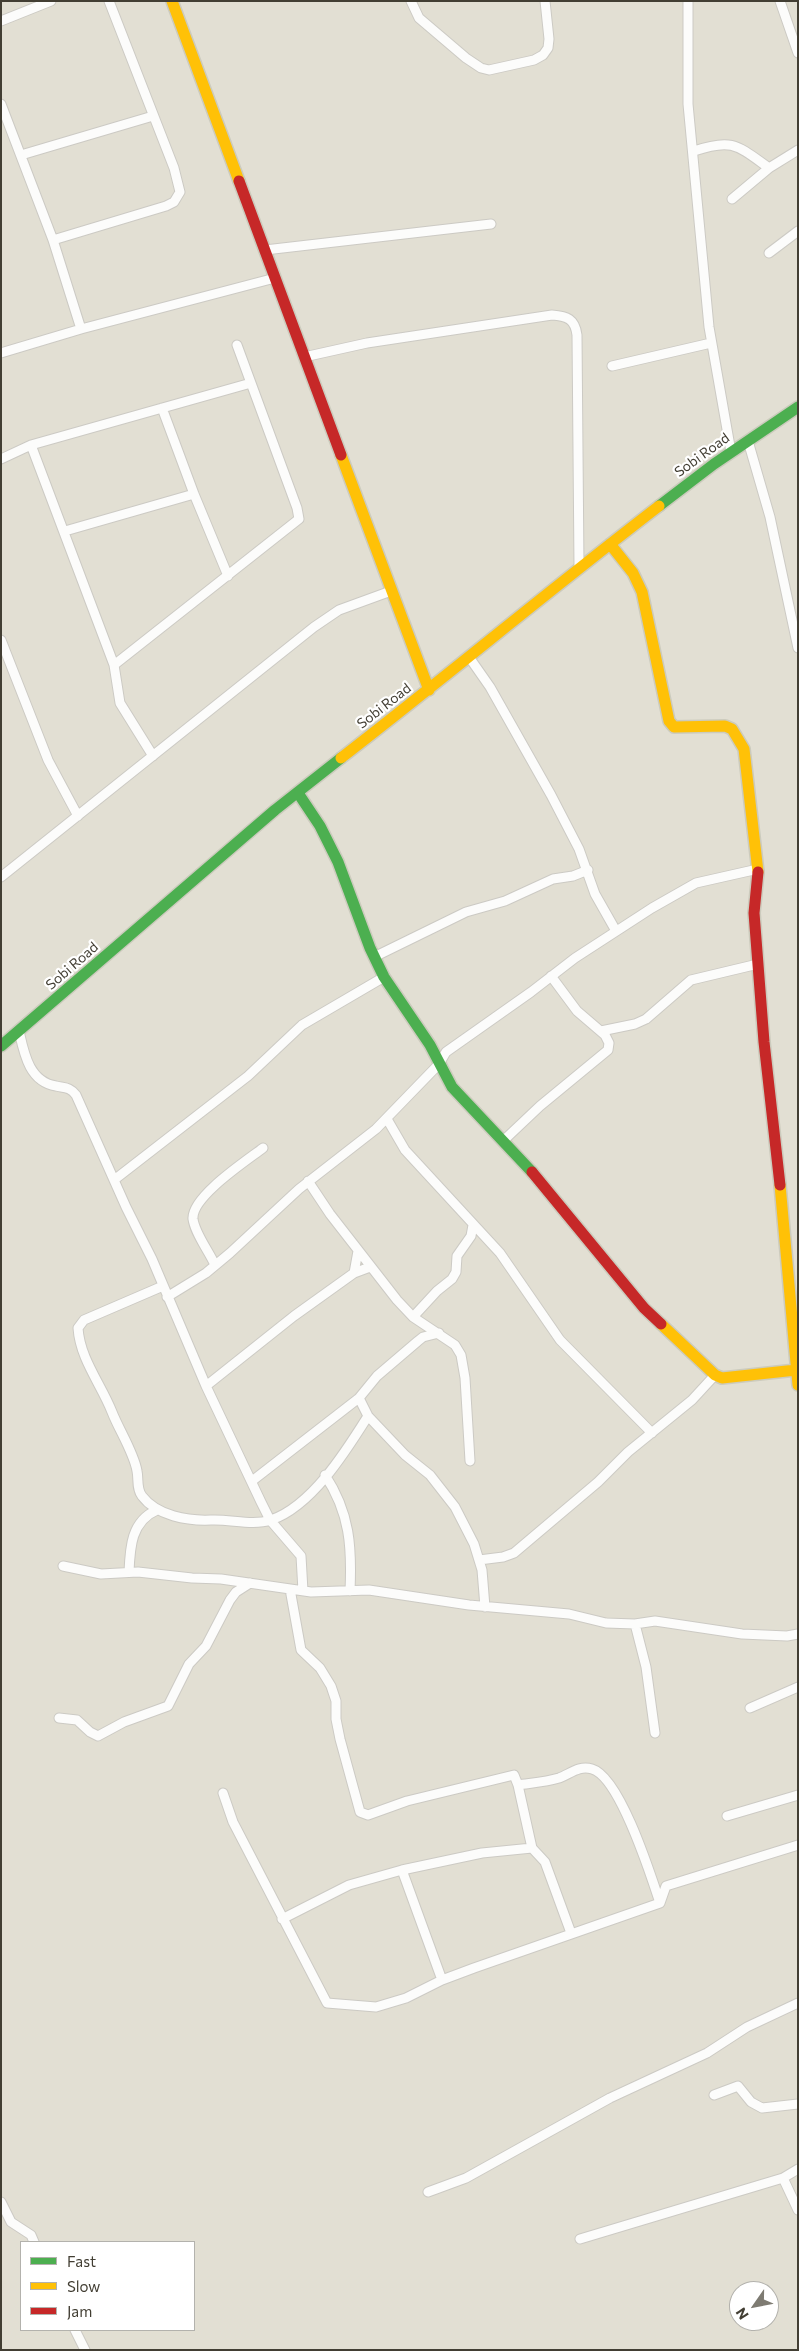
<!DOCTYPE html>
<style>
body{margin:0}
#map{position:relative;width:799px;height:2351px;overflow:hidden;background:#eeede6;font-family:Commissioner,sans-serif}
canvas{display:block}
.frame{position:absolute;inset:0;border:2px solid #423e33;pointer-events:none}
.legend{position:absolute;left:20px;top:2241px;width:175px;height:90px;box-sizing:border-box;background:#fff;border:1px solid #b3b2ad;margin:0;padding:6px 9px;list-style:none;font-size:15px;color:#423e33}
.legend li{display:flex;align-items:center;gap:10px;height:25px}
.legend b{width:25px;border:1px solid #b3b2ad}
.north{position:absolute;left:729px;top:2281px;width:50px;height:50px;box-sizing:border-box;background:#fff;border:1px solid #b3b2ad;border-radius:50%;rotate:237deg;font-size:14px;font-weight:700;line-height:20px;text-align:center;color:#423e33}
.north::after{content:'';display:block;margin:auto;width:18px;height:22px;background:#7e7b72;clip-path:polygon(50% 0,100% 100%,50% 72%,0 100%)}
</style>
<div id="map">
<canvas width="799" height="2351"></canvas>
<div class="frame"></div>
<ul class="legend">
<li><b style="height:6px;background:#4caf50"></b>Fast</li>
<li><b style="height:6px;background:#ffc107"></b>Slow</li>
<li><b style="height:6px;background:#c62828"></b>Jam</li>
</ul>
<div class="north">N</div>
</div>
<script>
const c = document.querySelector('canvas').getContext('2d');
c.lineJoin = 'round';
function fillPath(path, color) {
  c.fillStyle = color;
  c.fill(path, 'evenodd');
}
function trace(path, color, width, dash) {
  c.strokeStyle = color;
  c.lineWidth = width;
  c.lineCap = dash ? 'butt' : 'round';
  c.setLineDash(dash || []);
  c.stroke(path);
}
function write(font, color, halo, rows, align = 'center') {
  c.font = font + ' Commissioner,sans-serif';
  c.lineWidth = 4.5;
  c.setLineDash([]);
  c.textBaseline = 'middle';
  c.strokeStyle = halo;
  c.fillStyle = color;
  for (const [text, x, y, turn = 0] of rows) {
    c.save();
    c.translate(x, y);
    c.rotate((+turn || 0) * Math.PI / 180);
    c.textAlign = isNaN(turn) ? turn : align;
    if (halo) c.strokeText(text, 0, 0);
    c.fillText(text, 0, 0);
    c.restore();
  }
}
fillPath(new Path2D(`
 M1 1H798V2350H1ZM21 2242H194V2330H21ZM739 2291H769V2321H739Z`), '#e2dfd3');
const street = new Path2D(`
 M411 1 419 18 466 58 481 68 489 70 534 60 543 55 548 48 549 39 545 1
 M688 1V104L709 327 731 452
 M780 1 798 53
 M1 21 51 1
 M1 104 53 240 81 329
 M694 151C732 138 737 145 769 168
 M21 155 153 116
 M732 199 769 168 798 150
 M53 240 166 206 174 202 180 192 174 168 109 1
 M265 250 491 224
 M769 253 798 231
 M1 353 81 329 275 278
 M304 357 367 343 552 315C567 316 575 319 577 335L579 567
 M612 366 711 343
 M162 408 194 494 228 576
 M748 441 770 517 798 648
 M31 445 114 665 120 703 153 756
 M1 459 31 445 251 383
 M65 531 194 494
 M1 640 48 760 78 816
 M469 657 490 687 551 795 579 849 595 894 616 931
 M114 665 299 519 297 508 237 345
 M1 877 314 627 339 610 391 591
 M374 957 466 912 505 901 553 879 573 876 588 870
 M19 1031C24 1053 29 1082 56 1086 65 1088 70 1087 76 1095L126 1207 152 1259 206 1386 261 1502 270 1520 301 1556 303 1591
 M601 1031 635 1024 646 1019 691 980 758 964
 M387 1119 405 1150 500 1253 560 1340 652 1433
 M503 1141 540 1106 608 1050 609 1043 605 1035 577 1011 551 976
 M114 1180 248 1076 302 1025 384 977
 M308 1181 330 1214 397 1300 413 1317 455 1345 461 1355 465 1378 470 1461
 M215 1265C209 1251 195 1234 193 1219 191 1197 246 1161 263 1148
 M354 1273 358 1251
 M163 1286 84 1320 78 1328C80 1359 101 1384 112 1412 119 1430 134 1453 137 1471 139 1480 136 1488 142 1496 157 1516 188 1521 211 1520 231 1519 252 1526 271 1520 312 1506 346 1451 368 1416
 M167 1297 206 1273 230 1253 299 1189 376 1129 439 1064 446 1052 531 992 575 958 652 908 696 883 758 869
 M413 1317 437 1291 452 1279 456 1272 457 1256 471 1236 473 1225
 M206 1386 294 1316 354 1273 370 1267
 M359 1398 368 1416 405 1455 430 1475 455 1507 474 1544 482 1570 485 1607
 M325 1475C350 1513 352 1547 350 1591
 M252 1481 359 1398 377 1376 418 1341 423 1337 439 1333
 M479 1560 503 1557 514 1553 598 1482 628 1452 692 1400 715 1375
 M63 1566 101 1574 138 1572 192 1578 221 1579 311 1592 369 1590 469 1605 569 1614 606 1623 635 1624 655 1621 742 1634 787 1636 798 1634
 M129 1572C130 1548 131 1521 157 1510
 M290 1589 301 1650 320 1668 331 1686 336 1701V1719L340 1739 360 1812 368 1815 407 1801 514 1775 518 1785C531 1783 546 1782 559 1778 570 1774 579 1765 592 1769 620 1777 651 1876 660 1903
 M635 1624 646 1667 655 1733
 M750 1708 798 1687
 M59 1718 77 1720 90 1732 98 1736 124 1722 168 1706 189 1664 206 1646 230 1600 236 1592 250 1583
 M518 1785 532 1848
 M223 1793 233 1822 327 2003 376 2007 406 1998 442 1980 474 1968 660 1903 666 1886 798 1845
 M727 1816 798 1795
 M402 1870 442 1980
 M282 1919 349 1885 402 1870 482 1853 532 1848 545 1862 571 1933
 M714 2095 738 2086 751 2102 762 2108 798 2104
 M783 2178 798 2210
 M428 2192 466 2178 610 2098 707 2053 747 2027 798 2003
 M1 2202 11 2222 31 2235 34 2242
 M580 2239 783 2178 798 2169
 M75 2330 85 2350`);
const fast = new Path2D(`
 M659 506 714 464 798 407
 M298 793 320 826 338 862 370 948 384 977 430 1045 452 1087 532 1172
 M1 1046 275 810 341 758`);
const slow = new Path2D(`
 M172 1 239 181
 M341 455 429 690
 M610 544 633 573 642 592 669 721 674 727 725 726 732 729 744 749 758 872
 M341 758C448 675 551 589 659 506
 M780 1185 798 1385
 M661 1324 715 1375 722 1378 796 1370`);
const jam = new Path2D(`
 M239 181 341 455
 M758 872 754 913 764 1042 780 1185
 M532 1172 644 1308 661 1324`);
trace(street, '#cccac4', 11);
trace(fast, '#cccbbd', 14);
trace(slow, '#cccbbd', 14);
trace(jam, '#cccbbd', 14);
trace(street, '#fcfcfb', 9);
trace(fast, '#4caf50', 11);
trace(slow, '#ffc107', 11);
trace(jam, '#c62828', 11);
write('14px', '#423e33', '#fff', [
 ["Sobi Road",702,455,-36],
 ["Sobi Road",384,706,-38],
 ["Sobi Road",72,966,-41]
]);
</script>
